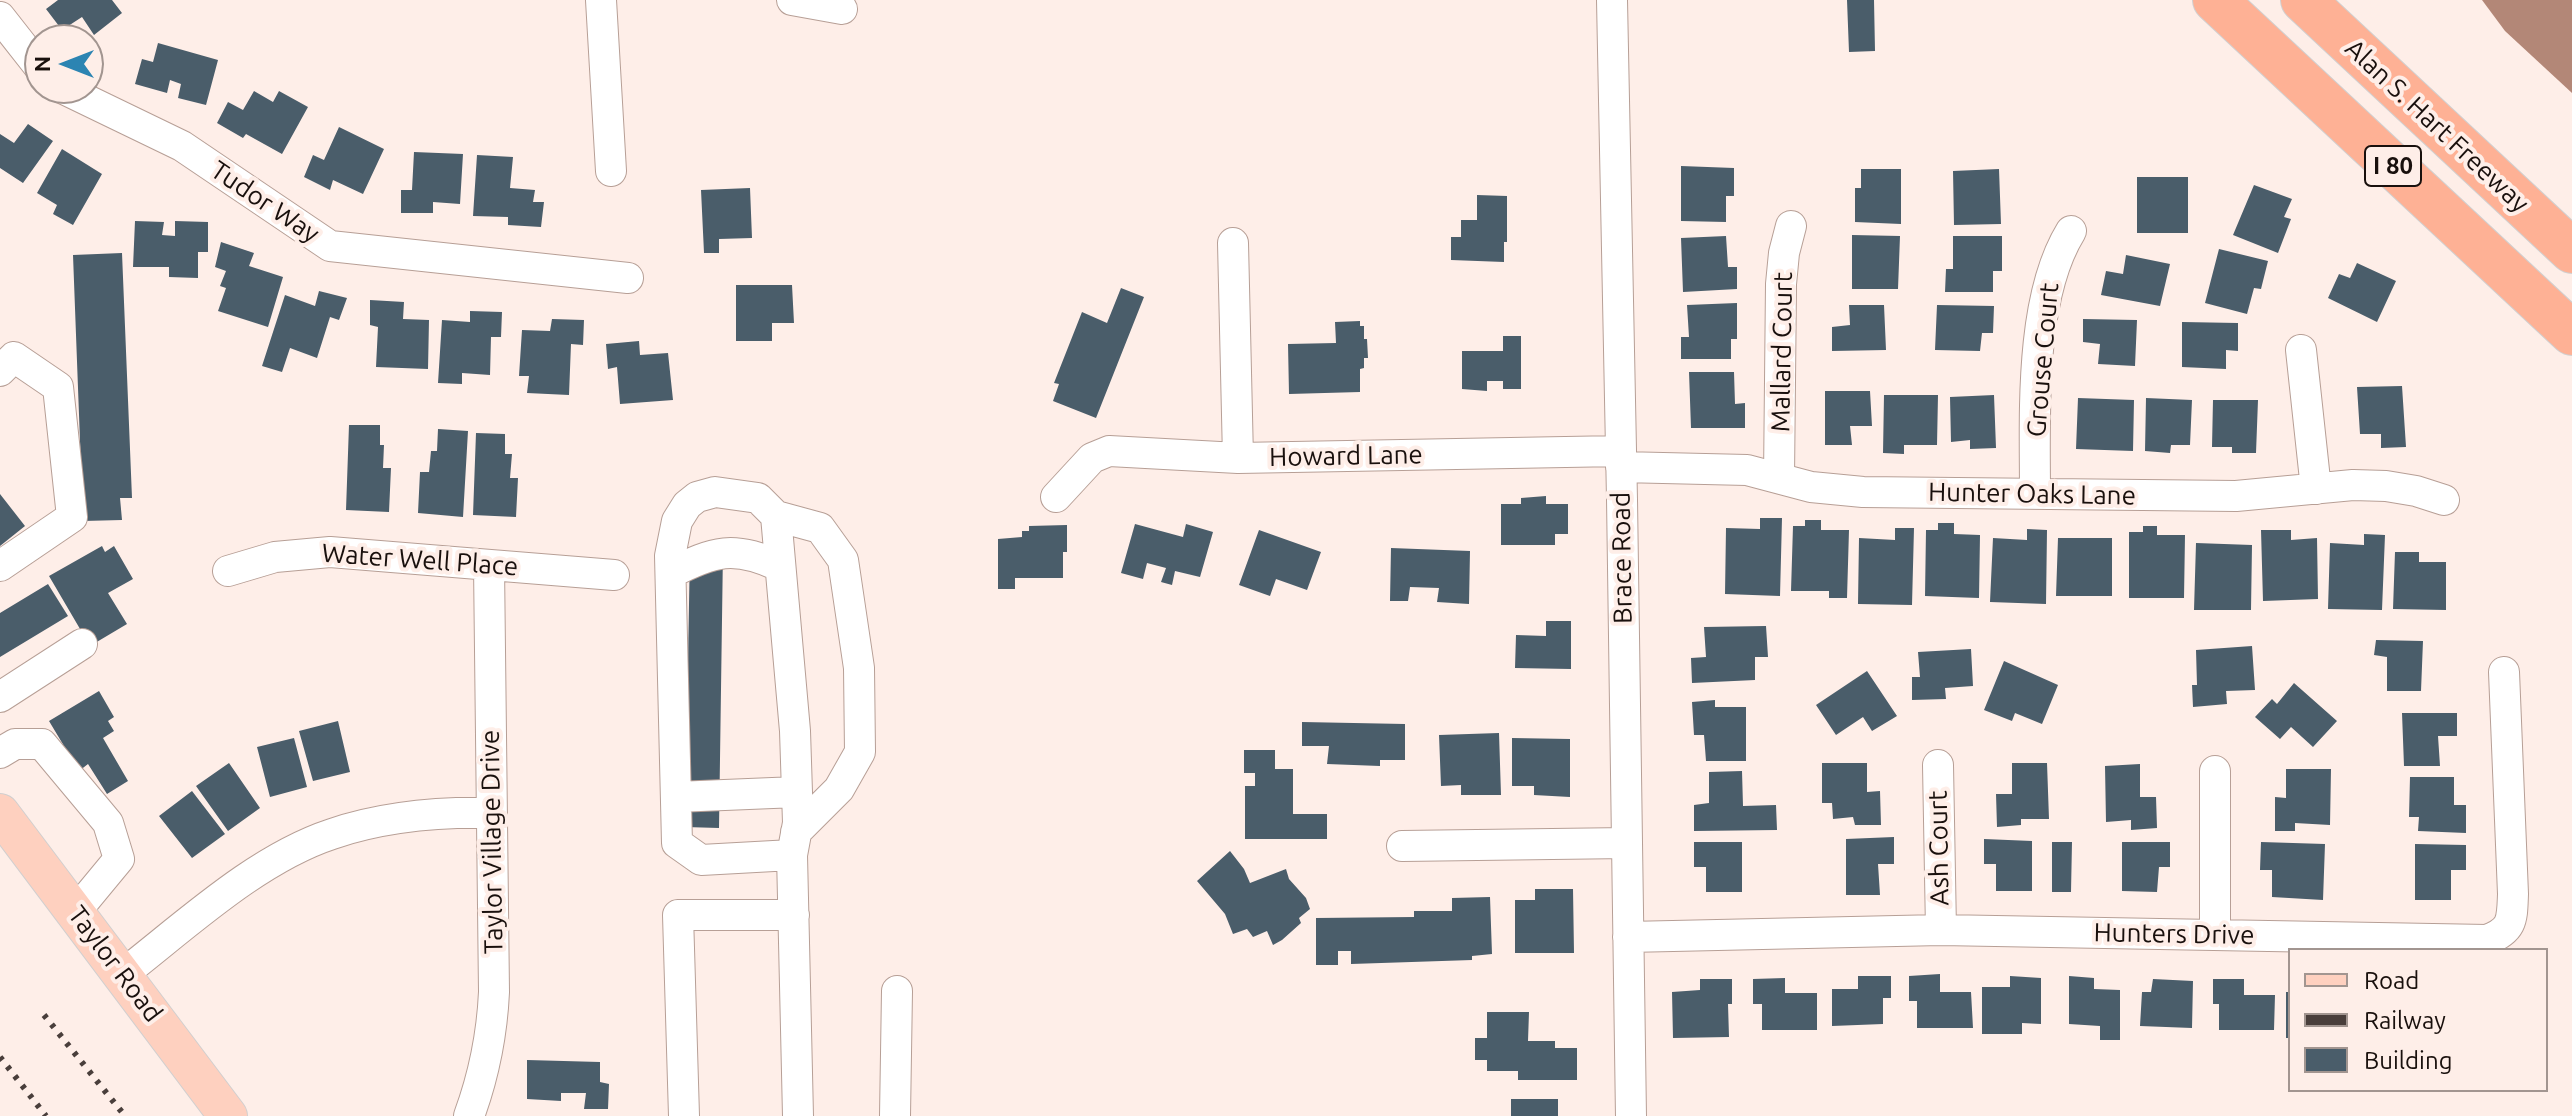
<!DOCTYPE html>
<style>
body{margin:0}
#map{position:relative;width:2572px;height:1116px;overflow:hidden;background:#feeee8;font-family:Ubuntu,sans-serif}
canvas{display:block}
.legend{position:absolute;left:2288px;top:948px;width:260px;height:144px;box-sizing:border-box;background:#feeee8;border:2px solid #a29590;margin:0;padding:10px 14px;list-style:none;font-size:24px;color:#19100d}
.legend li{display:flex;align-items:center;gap:16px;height:40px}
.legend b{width:40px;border:2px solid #a29590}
.north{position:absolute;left:24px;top:24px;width:80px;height:80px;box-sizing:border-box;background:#feeee8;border:2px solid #a29590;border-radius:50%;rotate:270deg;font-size:22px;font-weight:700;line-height:32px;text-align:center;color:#19100d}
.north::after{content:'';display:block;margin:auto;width:28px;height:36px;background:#2c84b2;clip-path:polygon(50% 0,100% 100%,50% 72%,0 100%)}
</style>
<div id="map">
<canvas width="2572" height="1116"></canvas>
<ul class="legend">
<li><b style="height:10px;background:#fed0bf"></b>Road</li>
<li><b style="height:10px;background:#493e3b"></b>Railway</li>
<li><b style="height:22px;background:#4a5d6a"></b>Building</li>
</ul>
<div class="north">N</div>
</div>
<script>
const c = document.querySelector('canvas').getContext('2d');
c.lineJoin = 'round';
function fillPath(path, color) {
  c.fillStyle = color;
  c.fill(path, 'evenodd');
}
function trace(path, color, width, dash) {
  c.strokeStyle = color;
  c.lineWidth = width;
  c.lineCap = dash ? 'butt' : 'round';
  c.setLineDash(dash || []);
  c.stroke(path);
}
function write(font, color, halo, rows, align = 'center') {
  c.font = font + ' Ubuntu,sans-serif';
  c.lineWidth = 8;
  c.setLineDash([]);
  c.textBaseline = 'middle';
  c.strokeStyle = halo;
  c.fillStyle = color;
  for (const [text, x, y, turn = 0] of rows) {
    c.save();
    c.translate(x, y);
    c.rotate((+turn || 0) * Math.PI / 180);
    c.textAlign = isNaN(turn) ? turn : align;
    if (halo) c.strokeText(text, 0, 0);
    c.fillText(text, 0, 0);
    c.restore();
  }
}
fillPath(new Path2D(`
 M2482 0H2572V93L2505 31Z`), '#b38777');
fillPath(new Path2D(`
 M58 0H112L122 13 94 35 82 17 62 30 46 9Z
 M1847 0H1874L1875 51 1849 52Z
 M158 43 218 60 206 105 178 98 181 84 170 80 167 93 135 84 142 59 153 62Z
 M254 91 273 102 279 91 308 107 282 154 246 134 243 138 217 123 228 102 243 110Z
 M28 124 53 141 23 183 0 168V134L14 143Z
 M339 127 384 149 363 194 333 180 330 190 304 177 313 155 324 160Z
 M62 149 102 174 73 225 53 214 57 205 37 193Z
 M414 152 463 154 460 204 433 202V213H401V190H412Z
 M477 155 513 157 510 188 535 190 533 202H544L541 227 508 225V217L473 216Z
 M1681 166 1734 168V196H1726V222L1681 221Z
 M1861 169H1901V224L1855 222V188H1861Z
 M1999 169 2001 224 1954 225 1953 171Z
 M2137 177H2188V233H2137Z
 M2254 185 2292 199 2284 217 2291 219 2278 253 2233 235Z
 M750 188 752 238 719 239V253H704L701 190Z
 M1477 195 1507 196V242H1504V262L1451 260V237H1461V220H1477Z
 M135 221 164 222 162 235 175 236V221L208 222V252H198V278L169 277V267H133Z
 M1852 235 1900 236 1898 289H1852Z
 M1726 236 1728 267H1737V289L1683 292 1681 238Z
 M1953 236H2002V271H1993V292H1945L1946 269H1953Z
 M221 242 254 253 249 266 283 277 268 327 218 311 226 288 220 286 226 271 215 267Z
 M2219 249 2268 261 2261 289 2254 288 2247 314 2205 303Z
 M122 253 132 498H120L122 520 83 521 73 255Z
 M2126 255 2170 264 2160 306 2101 295 2106 271 2123 274Z
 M2357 263 2396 281 2377 322 2328 298 2339 274 2350 278Z
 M736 285H792L794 323H772V341H736Z
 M1121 288 1144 297 1096 418 1053 401 1059 384 1054 383 1082 312 1107 323Z
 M319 291 347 298 339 320 330 317 317 358 290 348 282 372 262 366 285 295 315 306Z
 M370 300 404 302 403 319 429 320 428 369 376 367 378 327 370 325Z
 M1737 303V339H1731V359H1681V337H1689L1687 305Z
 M1849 305H1884L1886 350 1832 351V327L1850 325Z
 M1937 305 1994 306 1993 333H1982L1980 351 1935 350Z
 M470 311 502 312 501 337H491L490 375 462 373V384L438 383 442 320 470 322Z
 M552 319 584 320 583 345 571 344 569 395 527 393 529 376H519L522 330 550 331Z
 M2083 319 2137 320 2135 366 2098 364 2100 344 2083 342Z
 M1360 321V326H1364V339H1367L1368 358H1364V368L1360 369V392L1289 394 1288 344 1336 343 1335 322Z
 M2182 322 2238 323V351L2226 350V369L2182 367Z
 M1503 336H1521V389H1503V381H1487V391L1462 389V351H1503Z
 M639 341 640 355 668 353 673 400 620 404 617 367 608 369 606 344Z
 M1689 372H1734L1735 404 1745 403V428H1691Z
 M2402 386 2406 447 2381 448V434H2360L2357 387Z
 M1825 391H1870L1872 426H1850L1852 445H1825Z
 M1884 395H1938L1937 445H1904V454L1883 453Z
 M1994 395 1996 448 1970 449V440L1951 442 1950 397Z
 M2078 398 2134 400 2133 451 2076 449Z
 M2146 398 2192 400 2190 445H2171L2170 453 2145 451Z
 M2213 400H2258L2256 453H2232V447H2212Z
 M349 425H380V445H384L383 468H391L389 512 346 510Z
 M438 429 468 431 463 517 418 513 420 472H429L431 451H437Z
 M476 433 505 434V454H512L510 478H518L516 517 473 515Z
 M0 494 25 526 0 546Z
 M1546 496V504H1568V534H1555V545H1501V504H1521V498Z
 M1760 518H1782L1780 596 1725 594 1726 528 1760 529Z
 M1805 520H1821V530H1849L1847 598H1829V591H1791L1793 526H1805Z
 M1938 523H1954V534L1980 535 1979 598 1925 596 1926 530H1938Z
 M1135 524 1183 537 1186 524 1213 532 1200 577 1175 571 1172 585 1161 582 1166 568 1147 563 1143 579 1121 573Z
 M1067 525V552H1063V578H1015V589H998V539L1022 537V531H1029V526Z
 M2143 526H2157V535H2185L2184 598H2129V532H2143Z
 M1895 528H1914L1912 605 1858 604 1859 538 1895 540Z
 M2027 529 2047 530 2046 604 1990 602 1993 538 2027 540Z
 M1259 530 1321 552 1307 590 1276 579 1270 596 1239 585Z
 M2261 530H2291V540L2317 538 2318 599 2263 601Z
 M2364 534 2385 535 2382 610 2328 609 2330 543 2364 545Z
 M2058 538H2112V596H2056Z
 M2196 543 2252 545 2251 610H2194Z
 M102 546 105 552 114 546 133 579 108 593 127 624 90 646 49 576Z
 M1391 548 1470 551 1469 604 1437 602 1439 588 1410 587 1408 601H1390Z
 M690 549 723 550 719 828 685 827Z
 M2395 552H2419V562H2446V610L2393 609Z
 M48 584 68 616 0 657V613Z
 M1546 621H1571V669L1515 668 1516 635 1546 636Z
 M1766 626 1768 657H1755V680L1692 683 1691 658 1706 657 1704 627Z
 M2376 640 2423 641 2421 691H2387V657L2374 655Z
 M2252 646 2255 690 2226 691 2227 704 2193 707 2192 685H2197L2196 650Z
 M1971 649 1973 686 1945 688 1946 699 1912 700V677H1920L1918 652Z
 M2004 661 2058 685 2042 724 2015 713 2012 721 1984 710Z
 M1867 671 1897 716 1872 731 1863 717 1836 735 1816 705Z
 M2294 683 2337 721 2313 747 2291 727 2280 739 2255 717 2272 699 2277 704Z
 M99 691 114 717 108 721 114 731 103 738 128 781 107 794 88 764 79 771 49 721Z
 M1715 700V707H1746V761H1706L1704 735H1694L1692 702Z
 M2402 713H2457V736H2438L2440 766H2404Z
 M338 721 350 772 313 781 299 731Z
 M1302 722 1405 724V760H1380V766L1327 764 1329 746H1302Z
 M1499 733 1501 795H1461V785L1441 786 1439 735Z
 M294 738 307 787 270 797 257 747Z
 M1512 738 1570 739V797L1534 795V786H1512Z
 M1244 750H1275V769H1293V814H1327V839H1245V786H1255V773H1244Z
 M229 763 260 808 228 831 196 786Z
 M1822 763H1867V792L1880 791 1881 825H1855L1853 817 1833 819 1832 803H1822Z
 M2012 763H2047L2049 819H2021V825L1997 827 1996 794H2012Z
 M2140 764V797H2156L2157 828 2131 830V820L2106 822 2105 766Z
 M2286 769H2331L2330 825 2295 823V831H2275V797L2286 798Z
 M1742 771 1743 806 1776 805 1777 830 1694 831V805L1709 803V772Z
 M2410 777H2454V805H2466V833L2418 831 2419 817H2409Z
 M192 791 225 834 192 858 159 816Z
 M1894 837V864H1878L1880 895H1846V839Z
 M1984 839 2032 841V891H1996V864H1984Z
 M1694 842H1742V892H1706V867H1694Z
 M2052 842H2072L2071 892H2052Z
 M2122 842H2170V867H2159L2157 892 2122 891Z
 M2261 842 2325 844 2323 900 2272 897V870H2260Z
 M2415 844 2466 845V870H2451V900H2415Z
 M1230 851 1244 869 1250 883 1286 869 1289 879 1306 898 1310 909 1299 918 1301 923 1282 940 1273 945 1267 931 1253 937 1247 929 1233 934 1225 914 1197 881Z
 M1535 889H1573L1574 953H1515V900H1535Z
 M1490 897 1492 954 1472 956V960L1351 964V951H1338V965H1316V918L1414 917V911H1452V898Z
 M1940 974V992H1971L1973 1028H1917V1001H1909V976Z
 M1858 976H1891V998H1883V1024L1832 1026V989H1858Z
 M2010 976 2041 978V1024L2022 1023V1034H1982V987H2010Z
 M2069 976 2094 978V989L2120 990V1040H2100V1026L2069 1024Z
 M1785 978V993H1817V1030H1762V1004H1753V979Z
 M1700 979H1732V1004H1728L1729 1037 1673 1038 1672 992 1700 990Z
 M2153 979 2193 981 2192 1028 2140 1026 2142 992H2151Z
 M2213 979H2244V995H2275L2274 1030H2219V1004H2213Z
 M2286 992H2290V1038H2286Z
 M1487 1012H1529L1528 1041H1555V1048H1577V1080H1518V1071H1487V1060H1475V1038H1487Z
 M527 1060 600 1062V1082L609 1084 608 1109H584L586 1093H561V1101L527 1099Z
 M1511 1099H1558V1116H1511Z`), '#4a5d6a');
const minor = new Path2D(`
 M601 0 611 171
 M792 0 842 9
 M1612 0 1622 499 1631 1116
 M0 17 40 68
 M62 88 182 146 330 246 628 278
 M1233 243 1238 458 1620 451
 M2301 350 2316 489
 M0 371 14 357 58 387 72 517 0 566
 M1621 467 1747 470 1811 487 1863 492 2236 496 2353 485 2386 486 2416 491 2444 500
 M1779 478 1781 284 1784 253 1791 226
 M2035 494C2035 415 2029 299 2071 231
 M1056 497 1092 458 1109 451 1238 458
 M776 516 795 731 798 823 792 855 701 860 677 843 670 556 677 521 687 505 697 497 715 492 758 498 776 516 820 528 843 560 859 668 860 752 839 789 796 832
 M228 571 275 557 330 552 614 575
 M671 573C714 551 734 545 779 566
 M0 697 82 644
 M0 753 15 744H42L108 823 119 859 76 911
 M1938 765 1941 930
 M676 797 797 792
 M1402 846 1627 843
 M792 855 798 1116
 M2215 934V771
 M1628 937 1941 930 2487 940C2513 930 2512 920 2513 894L2504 672
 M123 974C185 926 256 859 332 834 382 817 438 812 490 813
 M469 1116C484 1075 492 1035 494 992L489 565
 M684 1116 678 915H794
 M895 1116 897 991`);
const major = new Path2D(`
 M0 813 228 1116`);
const highway = new Path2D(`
 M2215 0 2572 333
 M2303 0 2572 251`);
trace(minor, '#b79f96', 32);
trace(major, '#d1cfcf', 40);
trace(highway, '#d1cfcf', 46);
trace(minor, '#fff', 30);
trace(major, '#fed0bf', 38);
trace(highway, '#feb195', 44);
trace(new Path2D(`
 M44 1015 125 1116
 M0 1057 46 1116`), '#493e3b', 6, [4, 8]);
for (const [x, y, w] of [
 [2393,166,56]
]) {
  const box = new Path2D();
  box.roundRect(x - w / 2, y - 20, w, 40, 6);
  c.fillStyle = '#feeee8';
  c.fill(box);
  trace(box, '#19100d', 2);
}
write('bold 24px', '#19100d', null, [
 ["I 80",2393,166]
]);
write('26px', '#19100d', '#feeee8', [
 ["Alan S. Hart Freeway",2437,126,43],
 ["Tudor Way",265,202,34],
 ["Mallard Court",1782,352,-89],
 ["Grouse Court",2043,360,-85],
 ["Howard Lane",1346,456,-1],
 ["Hunter Oaks Lane",2032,494,1],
 ["Brace Road",1622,558,-91],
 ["Water Well Place",420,560,4],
 ["Taylor Village Drive",492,842,-91],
 ["Ash Court",1939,848,-91],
 ["Hunters Drive",2174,934,1],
 ["Taylor Road",115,964,53]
]);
</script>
